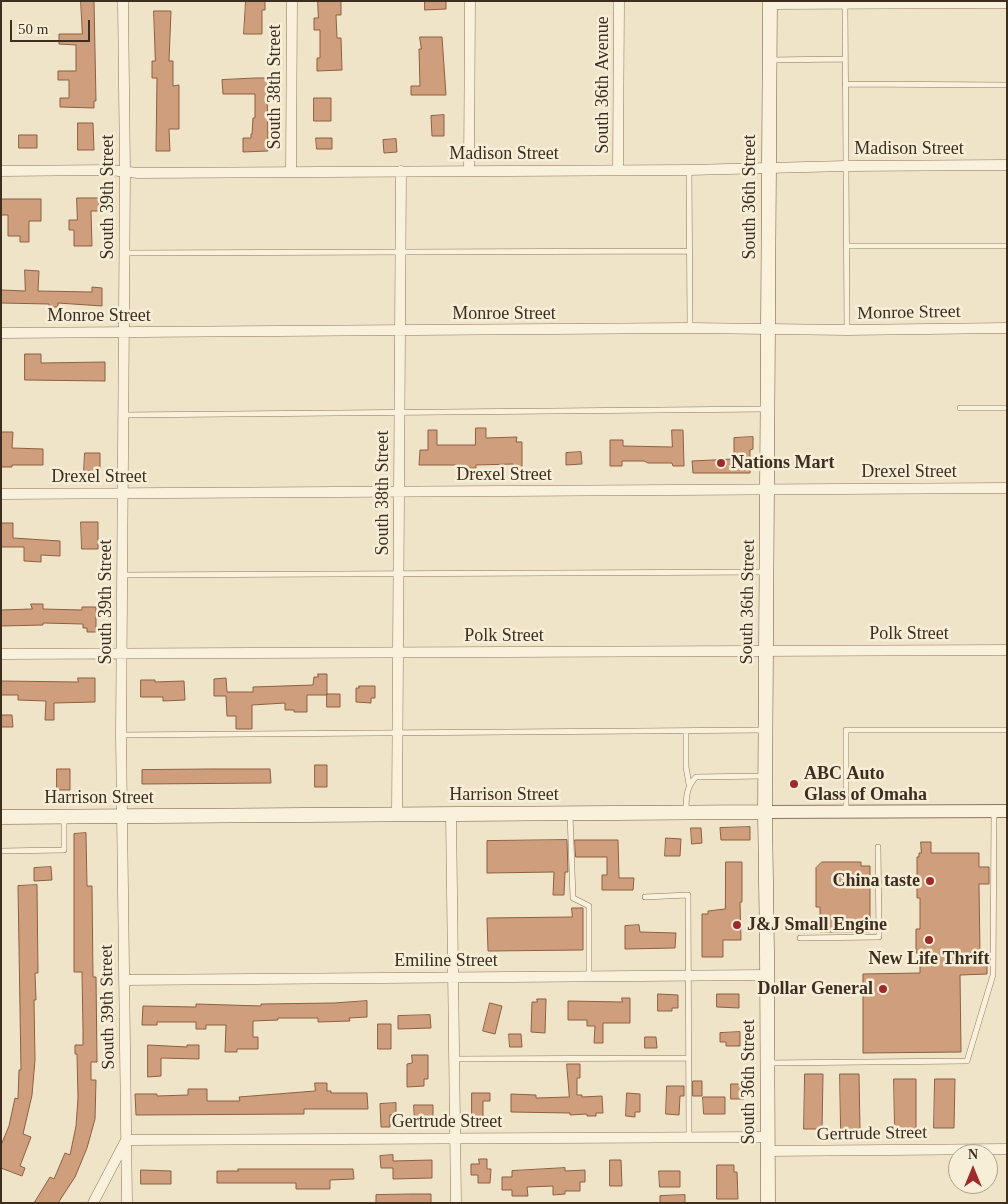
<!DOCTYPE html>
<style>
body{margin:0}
#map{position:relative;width:1008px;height:1204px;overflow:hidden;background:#f0e4c8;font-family:Georgia,serif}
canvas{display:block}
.frame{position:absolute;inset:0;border:2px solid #3d2e20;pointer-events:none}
.north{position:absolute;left:948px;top:1144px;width:50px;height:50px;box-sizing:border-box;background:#f7eed8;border:1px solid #ada18e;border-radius:50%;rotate:0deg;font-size:14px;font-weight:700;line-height:20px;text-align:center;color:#3d2e20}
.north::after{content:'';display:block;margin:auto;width:18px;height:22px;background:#9e2a2b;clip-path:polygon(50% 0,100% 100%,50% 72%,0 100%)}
.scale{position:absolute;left:10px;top:20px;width:80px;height:22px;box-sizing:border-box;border:2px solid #3d2e20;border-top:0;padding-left:6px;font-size:15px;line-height:18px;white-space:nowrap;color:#3d2e20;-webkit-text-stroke:4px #f7eed8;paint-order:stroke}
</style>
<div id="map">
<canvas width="1008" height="1204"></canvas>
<div class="frame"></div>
<div class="north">N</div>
<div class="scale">50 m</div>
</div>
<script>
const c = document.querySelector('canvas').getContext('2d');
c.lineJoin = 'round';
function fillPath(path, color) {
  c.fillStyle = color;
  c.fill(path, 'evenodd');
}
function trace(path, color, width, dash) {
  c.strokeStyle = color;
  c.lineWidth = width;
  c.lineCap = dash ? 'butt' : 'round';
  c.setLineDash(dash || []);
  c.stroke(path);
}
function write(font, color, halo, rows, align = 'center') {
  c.font = font + ' Georgia,serif';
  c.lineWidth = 5;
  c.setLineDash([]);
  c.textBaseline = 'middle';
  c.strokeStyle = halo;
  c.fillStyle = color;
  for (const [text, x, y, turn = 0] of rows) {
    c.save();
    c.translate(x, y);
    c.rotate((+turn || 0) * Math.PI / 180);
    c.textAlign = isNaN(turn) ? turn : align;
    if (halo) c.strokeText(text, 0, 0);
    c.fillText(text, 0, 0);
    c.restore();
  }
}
const building = new Path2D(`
 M81 1H94L96 101H94V108L60 107V98H69V80H58V71H76V45L59 44V34H82Z
 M246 1H265V10H262V34H244Z
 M318 1H341V15H336L337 38H341L342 70 317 71V58H320V30H314V18H318Z
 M425 1H446V9L425 10Z
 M154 11H171L169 61H173V86L179 85V129H169L170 151H156L157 78H152V61H155Z
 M420 37H442L446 95H411V86H420L419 49H421Z
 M255 78H267L268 151 243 152V138H251V134H252L253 118H255V94H223L222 80Z
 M314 98H331V121H314Z
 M444 115V136H432L431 116Z
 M78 123H93L94 150H78Z
 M19 135H37V148H19Z
 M316 138H332V149H317Z
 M396 139 397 152 384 153 383 140Z
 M77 198H99V211H91L92 246H74V230H69V220H77Z
 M1 199H41V221H29V242H20V236H8V215H1Z
 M25 270 39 271 38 291 92 292V287L102 288V306L58 303V307H49V304L1 303V290L25 291Z
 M25 354H41V363L105 362V381L25 380Z
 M476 428H486V438L517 437 516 442H522V469H512L513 464 476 465V468H464V465H419L420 450H428V430H437V445H475Z
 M672 430H683L684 466H673L672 463H648L644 461H622V466H610V440H623V446L672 447Z
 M1 432H13L12 448 43 449V465H12V467H1Z
 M753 437V449L750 450V473H693L692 461 734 459V438Z
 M581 452 582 464 566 465V453Z
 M85 453H100V472L84 471Z
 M81 522H98V549H82Z
 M1 523H13V538L60 541V556L41 555V562L24 561V547H1Z
 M31 604H43V609L82 610V607H96V632H87V628H83V624L43 623V625L1 626V610L32 609Z
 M318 674H327V695H307V712H294V710H285V703L252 705V729H236V716H227L226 696H214V679L226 678 227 692H253V687L313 685 314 677H318Z
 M78 678H95V702L54 703V720H45L46 701 18 700V695H1V681L78 682Z
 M141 680H155V682L184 681 185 700 163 701V697H141Z
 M359 686H375V698H371V703L356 702V688H359Z
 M327 694H340V707H327Z
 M1 715H12L13 727H1Z
 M315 765H327V787H315Z
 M57 769H70V790H57Z
 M212 769H270L271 783 142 784V770Z
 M750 827V840H721L720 828Z
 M691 828H701L702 843 692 844Z
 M86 833 87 886H92L93 977H96L97 1062H91V1080H96L95 1119 87 1148 75 1177 58 1203H34L50 1177 54 1179 65 1153 70 1155 76 1126 78 1098 77 1054H75V1045H83V1030L82 972H74V834Z
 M666 838 681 839 680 856H665Z
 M567 840 568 872H565L564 895H553L554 872 487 873V841Z
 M575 840H618L619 878H634L633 890H602V875H607V857H576Z
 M921 842H931V853H979V867H989V884H979L980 955H987V974L960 975 961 1052 863 1053V974L920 973V953H916V929H920V898H917V857H919V853H921Z
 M726 862H742V902H740L741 940H723V957H702V914H708V911L725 909Z
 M822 862H861V866H870V932H820V907H816V868Z
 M51 867 52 880 34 881V868Z
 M37 885 38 973H35L36 1000H34L35 1060 32 1095 23 1134 31 1137 20 1166 25 1168 22 1176 1 1168V1145L9 1126 15 1098 18 1099 19 1070H21L18 886Z
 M572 908H583V950L488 951 487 918 572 917Z
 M639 925 640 932 676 933 675 948 625 949V926Z
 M658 994 678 995V1008H672V1011H658Z
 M717 994H739V1008L717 1007Z
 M622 998H630V1023H603V1043H594L595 1026H587V1020H568V1001L622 1002Z
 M537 999H546L545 1033 531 1032 532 1002H537Z
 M367 1001V1017L349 1018 350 1021 318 1022V1018H278V1020L253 1021V1037H258V1049H237V1052H225L226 1025H206V1029H196V1022H157V1025H142L143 1006 196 1007V1004L261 1006V1004L334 1003Z
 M490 1003 502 1006 495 1034 483 1031Z
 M430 1015 431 1028 398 1029V1016Z
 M378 1024H391V1049H378Z
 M740 1032V1046H726V1042H720V1033Z
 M509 1034H521L522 1047H510Z
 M645 1037H656L657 1048H645Z
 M148 1045 187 1047V1045H199V1059L161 1058V1076L148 1077Z
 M412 1055H428V1079H424V1086L407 1087V1064L412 1063Z
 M567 1064H580V1078H577V1095H582V1097L602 1096 603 1113H596V1116H587V1114L570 1115V1113L511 1112V1094L536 1095V1098L569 1097Z
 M805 1074H823L822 1129H804Z
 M840 1074H859L860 1129H841Z
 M894 1079H916V1129H895Z
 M935 1079H955L954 1128H934Z
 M693 1081H702V1096H693Z
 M315 1083H327V1091H331V1093H367L368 1109H304V1114L136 1115 135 1094H157V1096L188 1095V1089H207V1101H240L239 1097 315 1091Z
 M731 1084H744V1099H731Z
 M667 1086H684V1096H680L679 1115 666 1114Z
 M472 1093H490V1101H483V1119H472Z
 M627 1093 640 1094V1112H635V1117L626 1116Z
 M703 1097H725V1114H704Z
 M396 1103V1114L390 1115V1127H381L380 1104Z
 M414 1105H433V1121H415Z
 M393 1155V1161L432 1160V1178L393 1179V1168H381L380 1156Z
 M479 1159H487V1169H491L490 1183H478V1175H471V1164H479Z
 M610 1160H621L622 1186H610Z
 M717 1165H734V1172H737L738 1199H717Z
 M565 1168V1171L585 1170V1182H580V1191H565V1194L553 1195V1186L527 1187 528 1196H512V1190H502V1177H512V1171Z
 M238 1169H353L354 1179 330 1180V1189H296V1183H217V1171H238Z
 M141 1170 171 1171V1184H141Z
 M659 1171H680V1187H660Z
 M410 1194H431V1203H376V1195Z
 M685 1195V1203H660V1196Z`);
fillPath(building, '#cf9f7d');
trace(building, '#8d5f41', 1);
const service = new Path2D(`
 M845 4 847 330
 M770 60 845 59
 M845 84 1007 85
 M689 170 690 328
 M847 246H1007
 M124 253 689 251
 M960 408H1007
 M123 415 767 409
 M122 575 766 572
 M686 732V767L689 784
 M121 735 765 730
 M846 811V730H1007
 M686 812C686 799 686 787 696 777L764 776
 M570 814 573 898 589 906V976
 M1 851 64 850V818
 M645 897 688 895 689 1137
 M800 938 879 937 878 847
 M454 1059 689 1058
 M768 1063 967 1061 993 975 994 812`);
const minor = new Path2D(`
 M123 1 125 172 121 735 127 1203
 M770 4 1007 3
 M618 170 619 1
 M1 171 110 170 138 173 689 170 846 166 1007 165
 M469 171 470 1
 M291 172 292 1
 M1 333 690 328 847 330 1007 328
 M1 494 1007 488
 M1 654 1007 650
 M397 814 401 171
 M451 814 456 1203
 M124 980 767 975
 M767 1151 1007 1149
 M93 1203 126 1140 767 1137`);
const tertiary = new Path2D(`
 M765 812 1007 811`);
const secondary = new Path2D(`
 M1 817 765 812
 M768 1203 767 951 765 812 770 1`);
trace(service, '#8d765c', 6);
trace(minor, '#8d765c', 11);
trace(tertiary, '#8d765c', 14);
trace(secondary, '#6f573f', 15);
trace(service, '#faf1dc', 5);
trace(minor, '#faf1dc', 10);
trace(tertiary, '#faf1dc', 12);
trace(secondary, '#faf1dc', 14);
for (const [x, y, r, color] of [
 [721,463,5,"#9e2a2b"],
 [794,784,5,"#9e2a2b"],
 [930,881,5,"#9e2a2b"],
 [737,925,5,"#9e2a2b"],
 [929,940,5,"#9e2a2b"],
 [883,989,5,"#9e2a2b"]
]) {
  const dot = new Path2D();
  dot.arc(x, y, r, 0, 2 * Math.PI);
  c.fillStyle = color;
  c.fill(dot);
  trace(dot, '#f7eed8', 2);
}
write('18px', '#3d2e20', '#f7eed8', [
 ["South 36th Avenue",603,85,-90],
 ["South 38th Street",275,87,-90],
 ["Madison Street",909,149],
 ["Madison Street",504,154],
 ["South 39th Street",108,197,-90],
 ["South 36th Street",750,197,-90],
 ["Monroe Street",909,313,-1],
 ["Monroe Street",504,314],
 ["Monroe Street",99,316],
 ["Drexel Street",909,472],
 ["Drexel Street",504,475],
 ["Drexel Street",99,477],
 ["South 38th Street",383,493,-90],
 ["South 39th Street",106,602,-90],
 ["South 36th Street",748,602,-89],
 ["Polk Street",909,634],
 ["Polk Street",504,636],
 ["Harrison Street",504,795],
 ["Harrison Street",99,798],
 ["Emiline Street",446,961],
 ["South 39th Street",108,1007,-91],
 ["South 36th Street",749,1082,-90],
 ["Gertrude Street",447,1122],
 ["Gertrude Street",872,1134,-1]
]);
write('bold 18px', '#3d2e20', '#f7eed8', [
 ["Nations Mart",731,463],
 ["ABC Auto",804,774],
 ["Glass of Omaha",804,795],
 ["China taste",920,881,"right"],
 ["J&J Small Engine",747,925],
 ["New Life Thrift",929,959,"center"],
 ["Dollar General",873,989,"right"]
], 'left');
</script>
